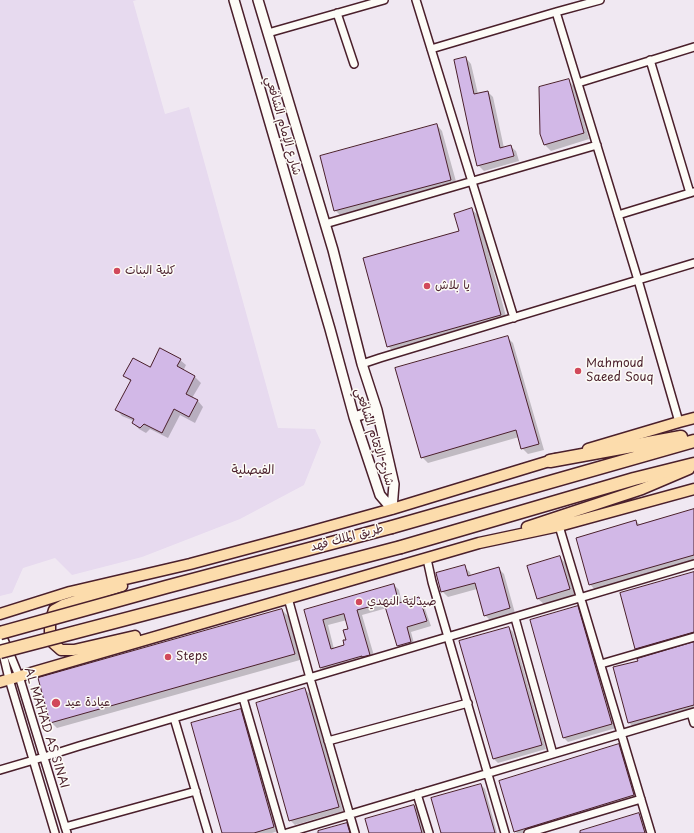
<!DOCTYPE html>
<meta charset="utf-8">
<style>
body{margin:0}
canvas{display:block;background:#f0e8f2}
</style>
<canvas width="694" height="833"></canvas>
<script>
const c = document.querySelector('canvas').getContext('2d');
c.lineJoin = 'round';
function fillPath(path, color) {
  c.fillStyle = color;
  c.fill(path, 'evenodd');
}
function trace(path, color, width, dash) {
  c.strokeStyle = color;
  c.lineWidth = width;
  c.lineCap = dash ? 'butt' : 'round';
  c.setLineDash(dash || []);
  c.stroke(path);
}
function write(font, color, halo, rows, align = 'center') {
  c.font = font + ' "Playpen Sans","Playpen Sans Arabic",sans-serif';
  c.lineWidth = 3;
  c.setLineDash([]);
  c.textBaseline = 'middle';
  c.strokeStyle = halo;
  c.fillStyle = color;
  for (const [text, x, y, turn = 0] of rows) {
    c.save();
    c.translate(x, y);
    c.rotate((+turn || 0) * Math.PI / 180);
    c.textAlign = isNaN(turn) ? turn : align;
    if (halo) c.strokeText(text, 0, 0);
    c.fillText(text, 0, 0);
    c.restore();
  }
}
fillPath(new Path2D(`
 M0 0H137L133 1 165 114 189 107 278 428 315 429 321 442 304 485 240 519 142 557 72 575 55 558 23 568 12 593 0 596Z`), '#e7daef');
fillPath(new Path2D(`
 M466 58 471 64 478 94 488 92 493 97 504 148 510 146 516 151 519 161 484 171 478 165Z
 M568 80 574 86 589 139 551 151 545 145 541 134Z
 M437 125 442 131 457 185 341 216 335 210Z
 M472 210 478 215 507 320 394 352 388 346 460 232Z
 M507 337 513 343 544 450 528 454 522 448 519 437 428 463 422 457Z
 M180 360 186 365 183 371 195 377 201 383 192 398 198 401 203 407 195 423 180 415 168 438 150 429 146 433 139 429 133 423 134 421 122 416 117 410 131 382 125 376Z
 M694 510V562L595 590 590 584 636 521 640 525Z
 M560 557 565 563 575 595 544 604 538 599Z
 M464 567 470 572 471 576 498 568 504 574 515 613 490 620 485 615 477 589 448 597 442 591Z
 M694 573V637L640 653 636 648Z
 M394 585 399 590 402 603 418 598 423 603 431 626 411 632 415 647 402 651 398 646 387 608 362 615 375 659 326 673 321 668 306 611ZM347 620 349 630 345 646 334 649 328 625Z
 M578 608 582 612 616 728 568 742 564 738Z
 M282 610 288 616 300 660 57 728 51 722Z
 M509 628 513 632 546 749 498 763 493 758Z
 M694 643V711L634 727 629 723 639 661Z
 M305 690 310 694 343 811 295 825 290 820Z
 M241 710 245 714 278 831 272 833H224Z
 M619 745 623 750 638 799 527 833H517L515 831Z
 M481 785 485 789 497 833H442Z
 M414 806 418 810 425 833H370Z
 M638 814 643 819 647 833H578Z
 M346 824 351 828 352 833H315Z`), '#0003');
const building = new Path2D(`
 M466 57 474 94 488 91 500 148 511 145 514 156 477 166 473 149 454 60Z
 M569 79 584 133 544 145 540 134 539 87Z
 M437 124 451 180 334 211 320 156Z
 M472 208 501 315 387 347 363 258 459 231 454 214Z
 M508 336 539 444 521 449 516 430 421 458 395 368Z
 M160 348 181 359 177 366 195 376 186 394 198 400 189 417 174 409 162 433 144 424 140 428 132 423 134 419 115 410 131 380 123 376 133 358 150 367Z
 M694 509V555L589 585 576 538 636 520 637 525Z
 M560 556 570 589 537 599 527 566Z
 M465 565 468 576 499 567 510 608 484 616 475 583 441 592 436 573Z
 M694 572V632L635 649 620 593Z
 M394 584 399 603 419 597 427 621 407 627 411 642 397 646 384 603 357 610 370 655 362 657V656L320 668 304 610ZM344 614 348 629 343 630 346 640H343L344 645 331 649 323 620Z
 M578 606 612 724 563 738 530 620Z
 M282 609 295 654 50 723 38 678Z
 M509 627 542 745 493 759 459 641Z
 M694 642V705L628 723 613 667 638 661 637 659Z
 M305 688 339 807 289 821 256 703Z
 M241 709 274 827 254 833H222L191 723Z
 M619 744 634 795 514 832 499 781Z
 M481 784 495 833H441L431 798Z
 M414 805 422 833H369L365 819Z
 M639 813 645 833H580V831Z
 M347 823 350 833H318V831Z`);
fillPath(building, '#d2b8e7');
trace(building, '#4a1f2b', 1);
const street = new Path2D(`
 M416 0 514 318
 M556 12 638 280 679 422
 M337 13 354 64
 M268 33 384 0
 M431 49 556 12 600 0
 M650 60 690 193
 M578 83 694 47
 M618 215 693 192
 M325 224 597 145
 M362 364 380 358 694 263
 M559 526 651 833
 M427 559 432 582 505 833
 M288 598 310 678 355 833
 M515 618 553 754
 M0 630 19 676 67 833
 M0 641 9 679 55 833
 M601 664 694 637
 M243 698 282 833
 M691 713 694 723
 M174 718 208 833
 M328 741 468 703
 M0 770 44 757 79 746 694 564
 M417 794 429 833
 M65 827 196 791
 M287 833 694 712
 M528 833 641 799`);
const secondary = new Path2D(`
 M234 0 330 329 354 417 380 495 392 509
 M258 0 333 250 362 364 377 410 394 484 392 509
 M354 417 377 410`);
const primary = new Path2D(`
 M588 449 679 422 694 418
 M527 527 642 489 689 469
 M122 586 63 605 54 610 50 623V632L52 642 61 650H74L135 636
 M0 614 70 592 190 564 302 534 392 509 556 459
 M0 682 479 543 559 526 694 489`);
const highway = new Path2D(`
 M550 461 681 437
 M392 527 694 441
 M401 547 634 479 694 464`);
trace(street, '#4a1f2b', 10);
trace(secondary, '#4a1f2b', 12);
trace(primary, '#4a1f2b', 13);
trace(highway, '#4a1f2b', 15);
trace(street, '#fdfcf7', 7);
trace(secondary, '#fdfcf7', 9);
trace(primary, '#fcdcac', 10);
trace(highway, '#fcdcac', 12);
const highwayBridge = new Path2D(`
 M0 633 166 587 392 527
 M0 652 401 547`);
trace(highwayBridge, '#4a1f2b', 15, []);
trace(highwayBridge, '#fcdcac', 12);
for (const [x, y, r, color] of [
 [117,271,4,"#d1495b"],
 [427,286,4,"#d1495b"],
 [578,371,4,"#d1495b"],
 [359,602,4,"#d1495b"],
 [168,657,4,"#d1495b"],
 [56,703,5,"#d1495b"]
]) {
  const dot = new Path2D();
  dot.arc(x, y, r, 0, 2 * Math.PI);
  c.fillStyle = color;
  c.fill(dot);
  trace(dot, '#fdfcf7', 1.5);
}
write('12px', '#4a1f2b', '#fdfcf7', [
 ["شارع الإمام الشافعي",283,126,74],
 ["شارع الإمام الشافعي",374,437,72],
 ["طريق الملك فهد",347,538,-15],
 ["AL MAHAD AS SINAI",46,728,73]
]);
write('12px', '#4a1f2b', '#fdfcf7', [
 ["كلية البنات",125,271],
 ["يا بلاش",435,286],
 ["Mahmoud",586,364],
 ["Saeed Souq",586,378],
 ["صيدلية النهدي",367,602],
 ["Steps",176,657],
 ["عيادة عيد",65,703]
], 'left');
write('13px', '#4a1f2b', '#fdfcf7', [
 ["الفيصلية",253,470]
]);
</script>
